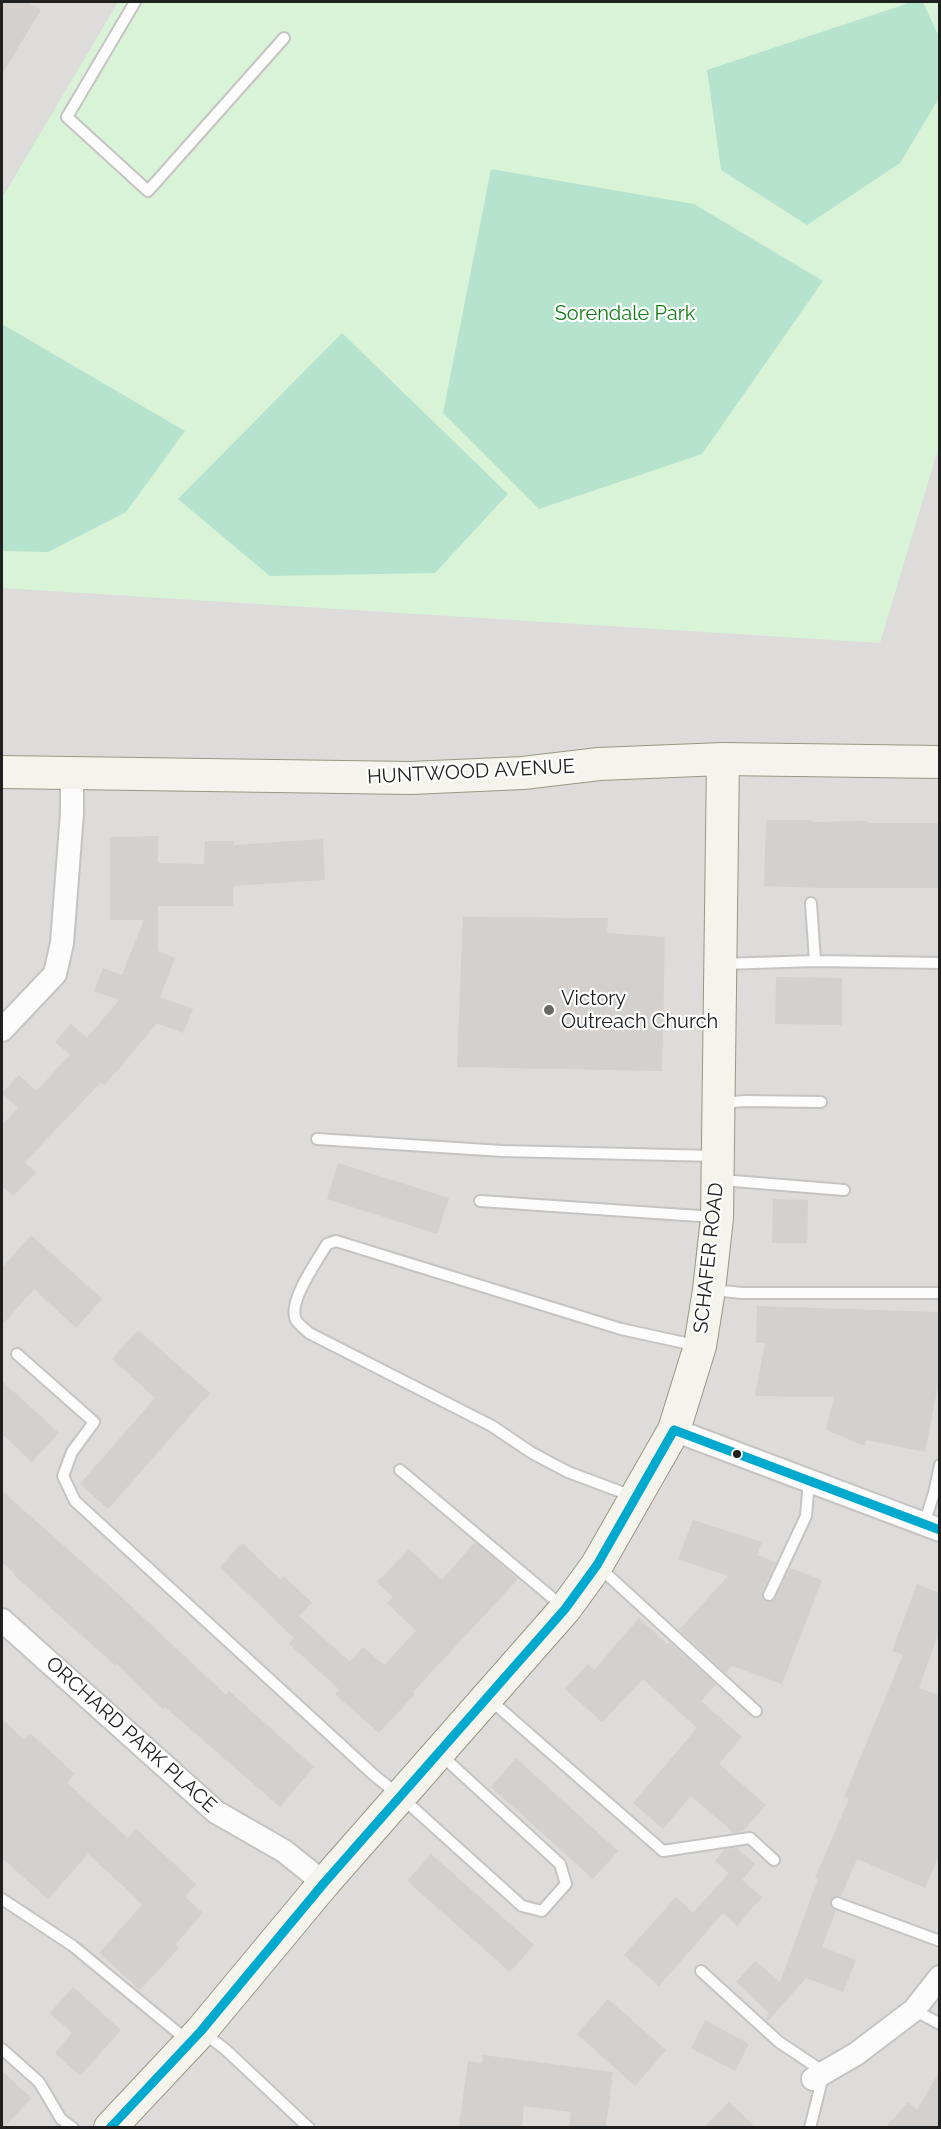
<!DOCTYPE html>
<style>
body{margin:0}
#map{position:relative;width:941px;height:2129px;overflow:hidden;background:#eeece9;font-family:Raleway,sans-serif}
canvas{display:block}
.frame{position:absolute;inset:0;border:3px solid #202020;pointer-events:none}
</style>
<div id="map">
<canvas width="941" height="2129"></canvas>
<div class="frame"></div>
</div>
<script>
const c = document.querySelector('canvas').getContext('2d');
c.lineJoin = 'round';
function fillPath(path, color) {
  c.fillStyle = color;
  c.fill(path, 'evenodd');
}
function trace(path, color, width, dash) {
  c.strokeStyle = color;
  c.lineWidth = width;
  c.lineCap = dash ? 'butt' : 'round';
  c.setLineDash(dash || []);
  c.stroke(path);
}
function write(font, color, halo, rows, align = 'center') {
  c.font = font + ' Raleway,sans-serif';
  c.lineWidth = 4.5;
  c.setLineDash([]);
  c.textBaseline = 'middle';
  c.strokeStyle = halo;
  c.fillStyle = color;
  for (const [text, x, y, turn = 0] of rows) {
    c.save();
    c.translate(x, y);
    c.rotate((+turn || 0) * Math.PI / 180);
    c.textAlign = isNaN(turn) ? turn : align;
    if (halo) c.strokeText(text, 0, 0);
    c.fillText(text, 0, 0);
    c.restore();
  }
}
fillPath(new Path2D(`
 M2 2H939V2127H2Z`), '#dddcda');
fillPath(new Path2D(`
 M118 2H939V446L880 643 2 588V198Z`), '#d9f3d7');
fillPath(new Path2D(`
 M912 2H923L939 37V98L900 163 807 225 721 170 707 70Z
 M491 169 694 204 823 281 702 454 539 509 443 413Z
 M2 324 185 431 126 512 48 552 2 551Z
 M342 333 508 494 435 573 270 576 178 499Z`), '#b6e3ce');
fillPath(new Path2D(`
 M2 2H27L41 10 2 74Z
 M766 820H812V822L868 821V823H939V888H822L764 886Z
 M158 836V863L204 864 205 841H234V845L323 839 325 880 233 886V906H158V951L175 958 160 997 193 1009 183 1033 157 1023 105 1085 101 1082 25 1162 36 1173 13 1196 2 1186V1125L18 1108 2 1093 19 1075 36 1091 70 1055 55 1042 71 1024 87 1038 119 1000 94 991 103 968 122 975 144 920H110V837Z
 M463 917 608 918 607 933 665 937 662 1071 457 1067Z
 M776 977 842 978V1025L775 1024Z
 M338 1163 449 1198 437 1234 327 1199Z
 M773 1199 808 1200 807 1243H772Z
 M31 1235 102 1299 76 1328 34 1289 2 1325V1268Z
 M757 1306 939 1312V1381L925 1452 866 1440 865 1446 826 1430 834 1397 755 1396 765 1343H756Z
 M138 1330 210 1393 108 1509 80 1484 155 1398 112 1359Z
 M2 1381 59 1433 32 1462 2 1434Z
 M2 1491 115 1591 226 1695 229 1691 314 1767 280 1807 165 1707 163 1709 117 1664 116 1666 14 1575 15 1574 2 1562Z
 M693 1520 762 1542 757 1555 776 1562 762 1592 763 1599 766 1602H770L775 1599 790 1568 822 1580 782 1684 732 1666 726 1673 679 1630 728 1576 678 1559Z
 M475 1542 518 1579 413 1692 415 1694 379 1733 335 1694 340 1690 289 1644 294 1638 220 1567 242 1543 281 1580 284 1576 312 1603 299 1616 350 1662 363 1647 384 1665 416 1631 387 1603 393 1597 377 1582 409 1549 442 1580Z
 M917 1584 939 1593V1632L919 1688 939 1695V1856L925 1888 857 1859 841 1896H835L830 1900 831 1907 836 1910 822 1947 856 1960 843 1992 806 1978 768 2021 766 2020 768 2012 736 1982 755 1961 780 1982 818 1879 815 1878 849 1799 844 1797 903 1655 892 1651Z
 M639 1618 667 1644 669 1642 716 1684 701 1701 742 1737 719 1764 766 1805 743 1831 734 1833 691 1796 663 1829 633 1803 697 1728 643 1679 602 1722 565 1689 588 1664 594 1670Z
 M2 1719 24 1740 30 1733 75 1774 67 1783 128 1838 136 1829 196 1884 185 1897 203 1913 175 1945 179 1948 140 1990 99 1953 142 1905 132 1894 88 1854 48 1899 2 1858Z
 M516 1758 618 1851 593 1879 491 1787Z
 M737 1848 755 1864 742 1880 762 1897 737 1926 723 1913 659 1986 624 1955 676 1897 693 1913 729 1873 715 1861 725 1849Z
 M431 1854 534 1945 510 1972 407 1881Z
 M73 1987 121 2030 80 2076 55 2053 72 2033 50 2013Z
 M608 1999 666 2050 635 2086 577 2034Z
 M705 2020 749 2044 735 2071 691 2048Z
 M483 2055 613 2072 606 2127H569L571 2112 524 2106 522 2127H459L468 2061 482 2063Z
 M2 2071 31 2098 5 2127H2Z
 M939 2072V2127H886L908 2102 917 2110Z
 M729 2102 755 2127H704Z`), '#d3d0ce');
const lane = new Path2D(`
 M135 2 67 117 148 191 284 38
 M815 961 940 963
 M723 964 815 961 811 903
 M722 1103 745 1101 821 1102
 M317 1139 502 1151 715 1156
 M721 1180 844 1190
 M480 1201 714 1217
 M713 1290 742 1293H940
 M17 1354 94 1422 72 1452 63 1476 75 1501 375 1776 400 1796 522 1906 542 1911 566 1884 560 1864 440 1754
 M400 1470 562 1606
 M632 1496 568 1472 532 1453 492 1426 309 1333C305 1329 299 1325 296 1320 287 1302 318 1260 327 1244L336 1241 621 1329 699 1346
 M924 1524 934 1493 940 1465
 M599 1567 756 1711
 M769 1595 806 1516 809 1481
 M488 1698 663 1851 750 1838 774 1860
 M2 1899 73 1946 188 2041
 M837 1903 940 1941
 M701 1971 779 2042 824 2072 810 2128
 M914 2010 940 2024
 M204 2033 226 2050 309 2128
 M2 2049 39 2082 61 2119 73 2128`);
const street = new Path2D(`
 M2 1030 55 974 62 943 72 813V773
 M674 1430 940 1530
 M2 1620 216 1812 284 1851 324 1883
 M813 2079 856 2054 914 2010 940 1977`);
const secondary = new Path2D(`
 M2 772 411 778 523 773 599 764 723 759 940 762
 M110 2128 201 2031 324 1883 565 1609 597 1565 674 1430 700 1346 709 1290 717 1218 723 759`);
trace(lane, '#c5c4c3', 14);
trace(street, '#c5c4c3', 26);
trace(secondary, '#979881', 34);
trace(lane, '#fcfcfc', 10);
trace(street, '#fcfcfc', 22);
trace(secondary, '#f4f4ec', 32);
trace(new Path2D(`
 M674 1430 940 1530
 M110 2128 201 2031 324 1883 565 1609 597 1565 674 1430`), '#00a9ce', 9);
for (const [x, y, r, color] of [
 [549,1010,6,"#686766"],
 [737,1454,5,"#202020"]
]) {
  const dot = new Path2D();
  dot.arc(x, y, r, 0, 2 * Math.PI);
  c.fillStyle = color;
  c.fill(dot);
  trace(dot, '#fff', 2);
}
write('20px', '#107d14', '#fff', [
 ["Sorendale Park",625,314]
]);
write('20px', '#202020', '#fff', [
 ["HUNTWOOD AVENUE",471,772,-3],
 ["SCHAFER ROAD",709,1258,-84],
 ["ORCHARD PARK PLACE",131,1735,42]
]);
write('20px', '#202020', '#fff', [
 ["Victory",561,999],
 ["Outreach Church",561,1022]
], 'left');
</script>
